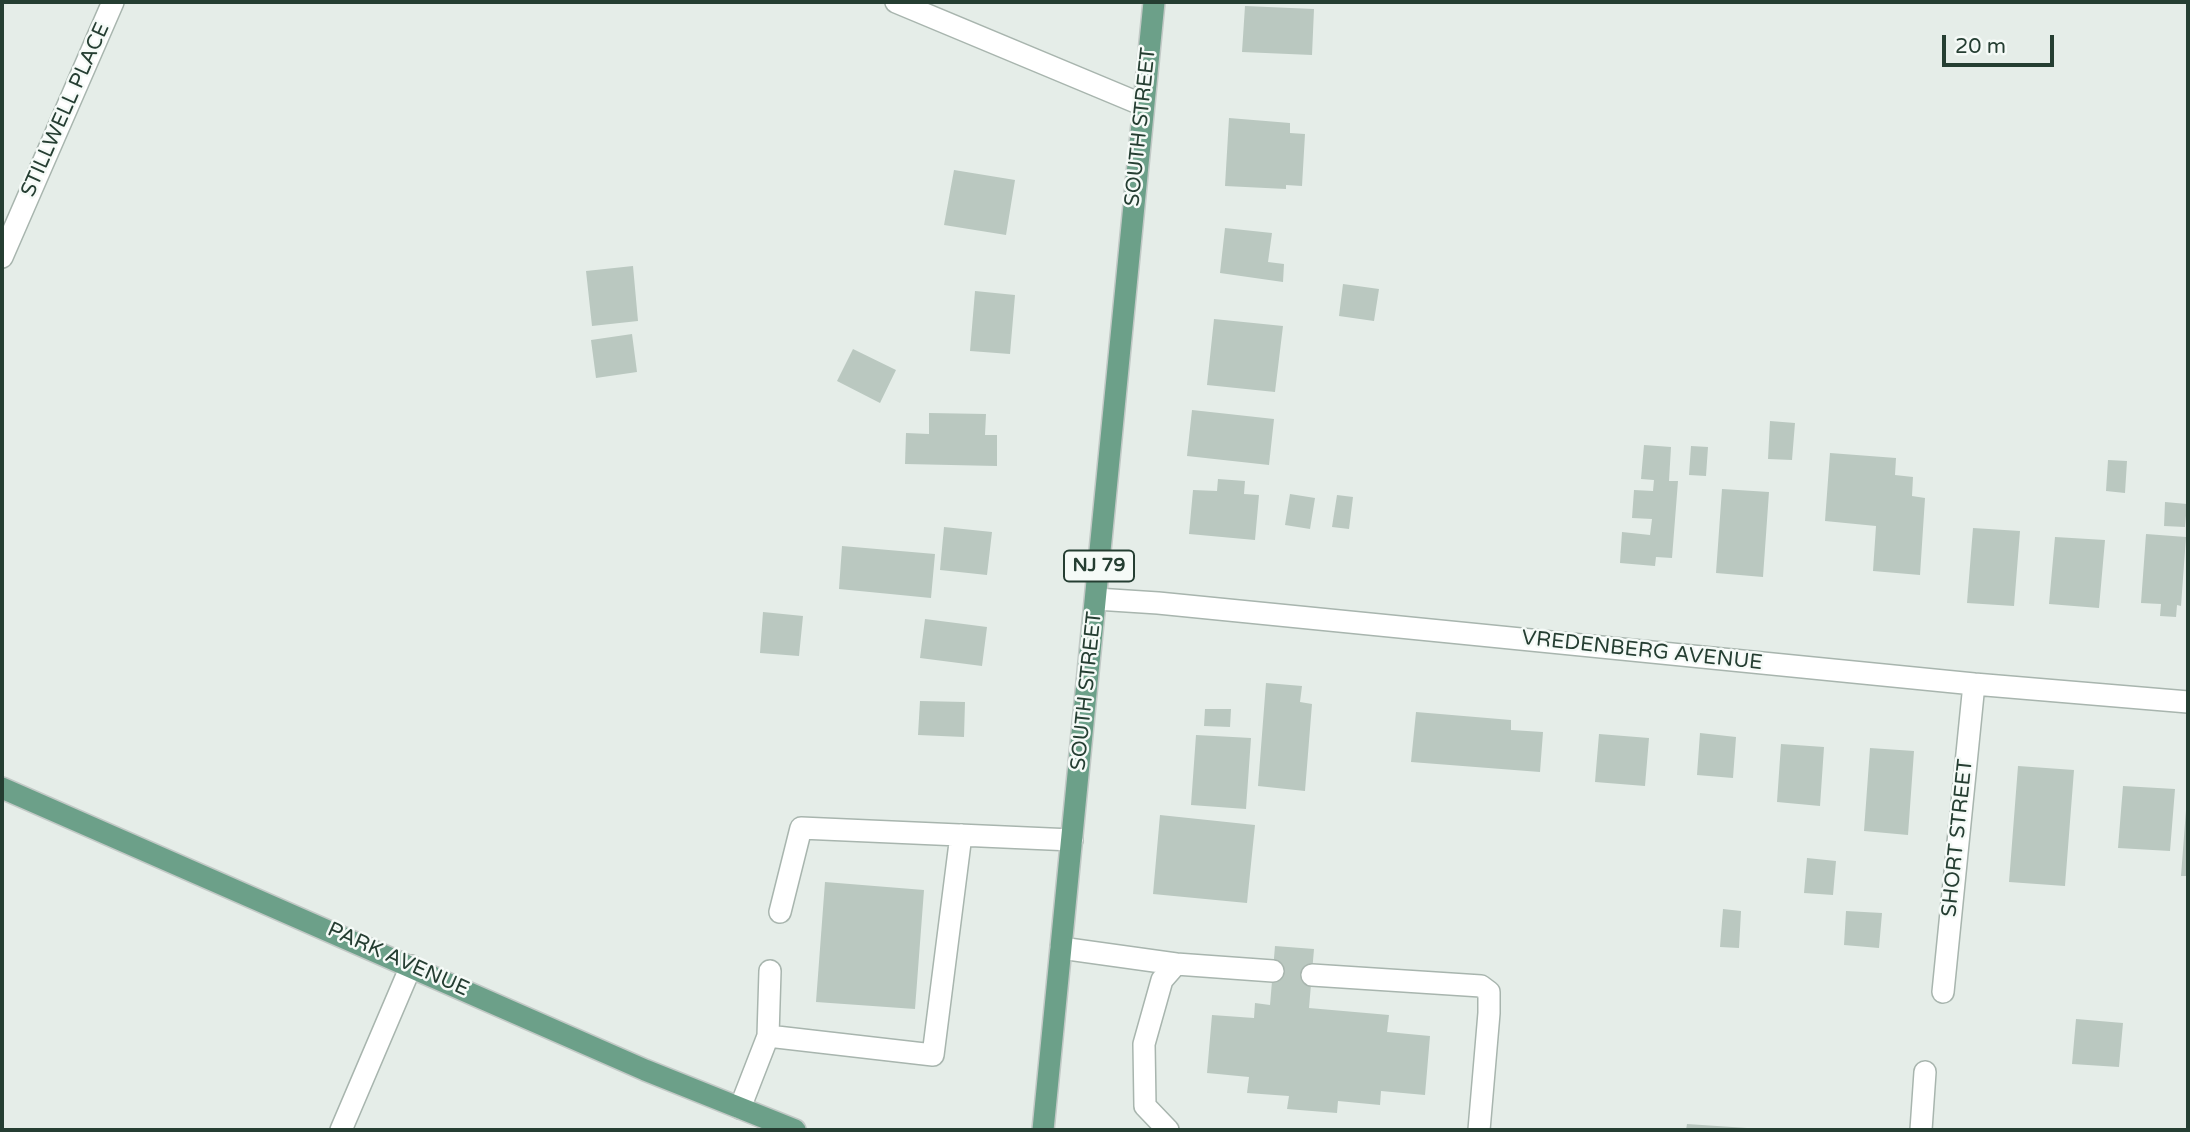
<!DOCTYPE html>
<style>
body{margin:0}
#map{position:relative;width:2190px;height:1132px;overflow:hidden;background:#e5ede8;font-family:"Varela Round",sans-serif}
canvas{display:block}
.frame{position:absolute;inset:0;border:4px solid #253e32;pointer-events:none}
.scale{position:absolute;left:1942px;top:35px;width:112px;height:32px;box-sizing:border-box;border:4px solid #253e32;border-top:0;padding-left:9px;font-size:21px;line-height:24px;white-space:nowrap;color:#253e32;-webkit-text-stroke:5px #f5faf7;paint-order:stroke}
</style>
<div id="map">
<canvas width="2190" height="1132"></canvas>
<div class="frame"></div>
<div class="scale">20 m</div>
</div>
<script>
const c = document.querySelector('canvas').getContext('2d');
c.lineJoin = 'round';
function fillPath(path, color) {
  c.fillStyle = color;
  c.fill(path, 'evenodd');
}
function trace(path, color, width, dash) {
  c.strokeStyle = color;
  c.lineWidth = width;
  c.lineCap = dash ? 'butt' : 'round';
  c.setLineDash(dash || []);
  c.stroke(path);
}
function write(font, color, halo, rows, align = 'center') {
  c.font = font + ' "Varela Round",sans-serif';
  c.lineWidth = 5;
  c.setLineDash([]);
  c.textBaseline = 'middle';
  c.strokeStyle = halo;
  c.fillStyle = color;
  for (const [text, x, y, turn = 0] of rows) {
    c.save();
    c.translate(x, y);
    c.rotate((+turn || 0) * Math.PI / 180);
    c.textAlign = isNaN(turn) ? turn : align;
    if (halo) c.strokeText(text, 0, 0);
    c.fillText(text, 0, 0);
    c.restore();
  }
}
fillPath(new Path2D(`
 M1245 6 1314 9 1312 55 1242 52Z
 M1229 118 1290 123V133L1305 134 1302 186 1286 185V189L1225 186Z
 M954 170 1015 180 1006 235 944 225Z
 M1225 228 1272 233 1268 262 1284 264 1283 282 1220 273Z
 M633 266 638 321 592 326 586 271Z
 M1343 284 1379 289 1374 321 1339 316Z
 M975 291 1015 295 1010 354 970 351Z
 M1214 319 1283 326 1275 392 1207 385Z
 M632 334 637 372 596 378 591 340Z
 M853 349 896 370 880 403 837 381Z
 M1192 410 1274 419 1269 465 1187 456Z
 M929 413 986 414 985 435H997V466L905 464 906 433 929 434Z
 M1770 421 1795 423 1792 460 1768 459Z
 M1644 445 1671 447 1669 481H1678L1672 558 1656 557 1655 566 1620 563 1622 532 1650 535 1652 519 1632 518 1634 490 1653 491 1654 480 1641 479Z
 M1691 446 1708 447 1706 476 1689 475Z
 M1830 453 1896 458 1895 475 1913 477 1912 496 1925 498 1920 575 1873 571 1876 526 1825 521Z
 M2108 460 2127 461 2125 493 2106 491Z
 M1218 479 1245 481 1244 494 1259 495 1255 540 1189 534 1193 490 1217 491Z
 M1722 489 1769 492 1763 577 1716 573Z
 M1290 494 1315 498 1310 529 1285 525Z
 M1337 495 1353 497 1349 529 1332 527Z
 M2165 502 2187 504 2185 527 2164 526Z
 M944 527 992 532 987 575 940 570Z
 M1973 528 2020 531 2014 606 1967 603Z
 M2146 534 2186 537 2181 606 2177 605 2176 617 2160 616 2161 604 2141 603Z
 M2055 537 2105 540 2099 608 2049 604Z
 M842 546 935 554 931 598 839 589Z
 M763 612 803 616 799 656 760 653Z
 M925 619 987 627 982 666 920 658Z
 M1266 683 1302 686 1300 702 1312 704 1305 791 1258 786Z
 M920 701 965 702 964 737 918 735Z
 M1205 709H1231L1230 727 1204 726Z
 M1416 712 1511 720V730L1543 732 1540 772 1411 762Z
 M1700 733 1736 737 1733 778 1697 775Z
 M1599 734 1649 738 1645 786 1595 782Z
 M1196 735 1251 738 1246 809 1191 805Z
 M1781 744 1824 747 1820 806 1777 802Z
 M1870 748 1914 751 1908 835 1864 831Z
 M2018 766 2074 770 2065 886 2009 882Z
 M2123 786 2175 789 2170 851 2118 848Z
 M2186 810H2188V876H2181Z
 M1160 815 1255 825 1247 903 1153 894Z
 M1807 858 1836 861 1833 895 1804 893Z
 M825 882 924 890 915 1009 816 1002Z
 M1723 909 1741 911 1739 948 1720 947Z
 M1846 911 1882 913 1879 948 1844 945Z
 M1275 946 1314 949 1309 1008 1389 1015 1387 1032 1430 1036 1425 1095 1381 1091 1380 1105 1338 1101 1337 1113 1287 1109 1289 1096 1247 1093 1249 1077 1207 1073 1212 1015 1254 1018 1255 1003 1270 1005Z
 M2076 1019 2123 1023 2119 1067 2072 1064Z
 M1687 1124 1747 1128V1130H1686Z`), '#bac8c0');
const service = new Path2D(`
 M780 912 801 828 1072 840
 M1061 948 1176 964
 M1312 975 1481 986 1489 992V1013L1479 1130
 M768 1036 933 1055 961 835
 M740 1108 768 1036 770 971
 M1168 1130 1145 1106 1144 1044 1162 980 1176 964 1273 971
 M1921 1130 1925 1072`);
const minor = new Path2D(`
 M896 2 1143 105
 M2 257 113 2
 M1096 599 1158 603 1974 684 2188 702
 M1943 992 1974 684
 M341 1130 411 966`);
const primary = new Path2D(`
 M2 788 645 1070 795 1130
 M1043 1130 1154 2`);
trace(service, '#a8b5ae', 24);
trace(minor, '#a8b5ae', 24);
trace(primary, '#c2c9c6', 24);
trace(service, '#fff', 21);
trace(minor, '#fff', 21);
trace(primary, '#6ca089', 21);
for (const [x, y, w] of [
 [1099,566,70]
]) {
  const box = new Path2D();
  box.roundRect(x - w / 2, y - 15.5, w, 31, 5);
  c.fillStyle = '#f5faf7';
  c.fill(box);
  trace(box, '#253e32', 2);
}
write('bold 19px', '#253e32', null, [
 ["NJ 79",1099,566]
]);
write('21px', '#253e32', '#f5faf7', [
 ["STILLWELL PLACE",66,110,-66],
 ["SOUTH STREET",1141,127,-84],
 ["VREDENBERG AVENUE",1642,651,6],
 ["SOUTH STREET",1087,691,-84],
 ["SHORT STREET",1958,838,-84],
 ["PARK AVENUE",398,960,24]
]);
</script>
